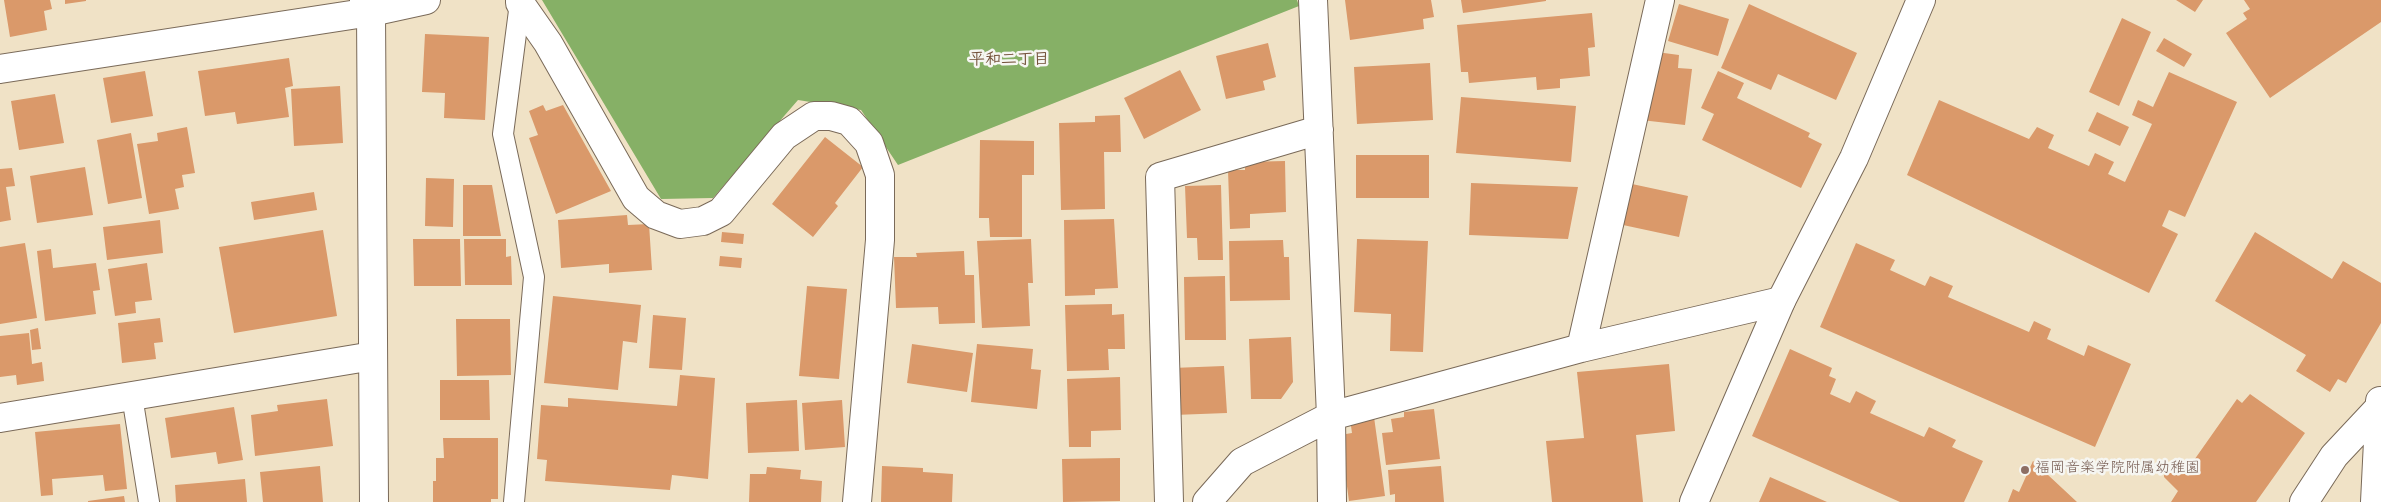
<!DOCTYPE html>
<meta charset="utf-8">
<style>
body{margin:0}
canvas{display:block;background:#f0e2c6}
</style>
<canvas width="2381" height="502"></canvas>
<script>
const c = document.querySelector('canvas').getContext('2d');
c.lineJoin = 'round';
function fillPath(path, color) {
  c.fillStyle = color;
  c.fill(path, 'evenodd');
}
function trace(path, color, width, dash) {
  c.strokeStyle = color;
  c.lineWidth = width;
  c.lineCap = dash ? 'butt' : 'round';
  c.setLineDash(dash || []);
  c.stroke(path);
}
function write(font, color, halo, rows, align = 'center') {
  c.font = font + ' Dekko,"Klee One",sans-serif';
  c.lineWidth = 5;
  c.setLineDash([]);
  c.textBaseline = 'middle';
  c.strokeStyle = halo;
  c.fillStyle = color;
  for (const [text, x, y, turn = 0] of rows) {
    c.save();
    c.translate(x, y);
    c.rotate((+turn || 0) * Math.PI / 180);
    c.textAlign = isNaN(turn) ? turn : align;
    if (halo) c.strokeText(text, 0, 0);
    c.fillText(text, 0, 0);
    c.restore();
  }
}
fillPath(new Path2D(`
 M542 0H1297L1299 6 898 165 861 110 798 100 713 198 661 199Z`), '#86b066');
fillPath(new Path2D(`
 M4 0H50L52 9 44 11 47 30 10 37Z
 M65 0H86V1L65 4Z
 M1345 0H1431L1434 17 1423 19 1424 29 1350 40Z
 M1461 0H1546V1L1463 13Z
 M2176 0H2203L2195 12Z
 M2244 0H2381V22L2270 98 2226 33 2247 19 2243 13 2250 9Z
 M1679 4 1729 19 1718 56 1668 41Z
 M1749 4 1857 53 1836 100 1778 74 1771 90 1721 68Z
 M1592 13 1595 47 1588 48 1590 76 1560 79V88L1537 90 1536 77 1469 83 1468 72H1461L1457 25Z
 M2122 18 2151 32 2119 106 2089 92Z
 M425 34 489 37 485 120 444 118 445 93 422 92Z
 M2164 38 2192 54 2184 67 2156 51Z
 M1268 43 1276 77 1263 81 1265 90 1226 99 1216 56Z
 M1649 51 1679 55 1678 68 1692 69 1685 125 1641 120Z
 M289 58 293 86 285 88 289 117 237 124 235 112 205 116 198 71Z
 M1430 63 1433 120 1357 124 1354 67Z
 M1180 70 1201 110 1144 139 1124 98Z
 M145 71 153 116 111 123 103 78Z
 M1718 71 1744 83 1737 98 1810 133 1808 137 1822 144 1801 188 1702 140 1714 114 1701 108Z
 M2169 72 2237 102 2185 217 2169 210 2162 226 2178 234 2149 293 1907 175 1939 100 2029 139 2037 127 2054 135 2048 148 2089 166 2095 153 2114 162 2108 174 2125 182 2152 124 2132 115 2138 100 2153 107Z
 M340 86 343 143 294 146 291 89Z
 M55 94 64 143 19 150 11 101Z
 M1461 97 1576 106 1571 162 1456 153Z
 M543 105 546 111 563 105 611 191 556 214 529 138 538 135 529 111Z
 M2097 112 2129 127 2120 146 2088 131Z
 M1120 115 1121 152H1104L1105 209 1061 210 1059 123 1095 122V116Z
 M187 127 195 173 182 175 184 187 175 189 179 209 149 214 137 144 158 141 157 133Z
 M131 133 142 198 108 204 97 140Z
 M825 137 863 167 835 203 838 206 813 237 772 204Z
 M980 140 1034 141V175H1022V237H990L989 218H979Z
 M1356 155H1429V198H1356Z
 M1285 161 1286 212 1250 214V228L1230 229 1228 170H1245V162Z
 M85 167 93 215 37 223 30 176Z
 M12 168 15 186 6 187 11 220 0 222V169Z
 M426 178 454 179 453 227 425 226Z
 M1471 183 1578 187 1568 239 1469 235Z
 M1632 184 1688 196 1679 237 1623 225Z
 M463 185H492L501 236H463Z
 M1221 185 1223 260H1198L1197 238H1187L1185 186Z
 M314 192 317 210 254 220 251 202Z
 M627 215 628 225 649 224 652 270 609 273V264L561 268 558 220Z
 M1114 219 1118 288 1095 289V295L1065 296 1064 220Z
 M160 220 163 253 107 260 103 227Z
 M323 230 337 316 234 333 219 247Z
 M722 232 744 234 743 244 721 242Z
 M2255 232 2332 279 2343 261 2381 283V323L2346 383 2338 379 2330 392 2296 371 2306 355 2215 301Z
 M413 239H460L461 286H414Z
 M464 239H506V257L511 256 512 285H465Z
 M1031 239 1033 283H1028L1030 326 982 328 977 241Z
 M1357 239 1428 241 1423 352 1390 351 1391 314 1354 312Z
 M1283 240 1284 257H1289L1290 300 1230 301 1229 241Z
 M25 243 37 318 0 324V247Z
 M1856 243 1895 260 1890 270 1925 286 1930 276 1953 286 1948 297 2029 332 2034 321 2051 329 2047 339 2084 356 2088 345 2131 364 2095 447 1820 327Z
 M51 249 53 268 96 263 100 290 93 291 96 314 45 321 37 251Z
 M964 251 965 275H974L975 323 939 324 938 307 896 308 894 257H917L916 253Z
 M720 256 742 258 741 268 719 266Z
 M147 263 152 300 135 302 136 313 115 316 108 269Z
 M1225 276 1226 340H1185L1184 277Z
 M807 286 847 289 839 379 799 376Z
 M553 296 641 305 637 343 623 341 618 390 544 383Z
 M1112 304V315L1124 314 1125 349H1108L1109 370 1067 371 1065 305Z
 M653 315 686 318 682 370 649 368Z
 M160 318 163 342 154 343 156 359 122 363 118 323Z
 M456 319H510L511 375 457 376Z
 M38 328 41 349 32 350 30 330Z
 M29 333 32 364 42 362 44 381 17 385 16 375 0 377V336Z
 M1291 337 1293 382 1281 399H1251L1249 339Z
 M912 344 973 353 967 392 907 383Z
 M977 344 1033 349 1031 369 1041 370 1037 409 971 402Z
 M1790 349 1832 368 1829 376 1836 379 1830 394 1850 403 1856 391 1876 401 1870 413 1924 437 1929 427 1956 440 1952 447 1983 461 1964 502H1900L1752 436Z
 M1669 364 1675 431 1636 435 1643 502H1552L1546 441 1584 438 1577 372Z
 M1224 366 1227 413 1174 415 1172 368Z
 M680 375 715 378 708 479 672 475 670 490 545 481 547 460 537 459 541 405 568 407V398L677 406Z
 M1120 377 1121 430 1091 431V447H1069L1067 379Z
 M440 380H489L490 420H440Z
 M2250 394 2305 433 2256 502H2171L2178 491 2164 477V471L2172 468 2185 473 2237 399 2242 403Z
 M327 399 333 446 255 456 251 415 278 411 277 405Z
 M797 400 799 451 748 453 746 403Z
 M842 400 845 447 805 450 802 403Z
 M234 407 243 460 218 464 216 452 171 458 165 418Z
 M1434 409 1440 459 1386 465 1382 433 1393 432 1391 419 1404 417V412Z
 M1374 417 1385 496 1349 501 1340 435 1352 433 1350 419Z
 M120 424 127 489 105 491 103 475 52 479 53 495 41 496 35 432Z
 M443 438H498V499H491V502H433V481H436V458H444Z
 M1120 458V501L1063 502 1062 459Z
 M2033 461 2077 502H2008L2013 489 2019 492Z
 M320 466 323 502H263L260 472Z
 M882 466 923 468V472L953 474 952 502H881Z
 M1441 466 1444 502H1395V494L1390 495 1388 470Z
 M767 467 801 470 800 479 822 481 821 502H749L750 474H766Z
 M1770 477 1827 502H1759Z
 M245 479 247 502H176L175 485Z
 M124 496 125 502H88V501Z`), '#da996a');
const service = new Path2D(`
 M132 396 149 502
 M514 502 534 277 503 134 520 3`);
const minor = new Path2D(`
 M520 0V3L548 43 636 198 656 215 680 224 703 221 721 212 784 136 814 116H831L849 121 869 143 880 175V240L857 502
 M1313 0 1331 416 1332 502
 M0 69 371 12 426 0
 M1581 348 1660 0
 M0 418 373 356
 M1169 502 1160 177 1319 130
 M1207 502 1242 462 1331 416 1581 348 1781 301
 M2304 502 2334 456 2378 409
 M2375 502 2380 401`);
const tertiary = new Path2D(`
 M364 0 371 12 374 502
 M1694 502 1781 301 1854 158 1921 0`);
trace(service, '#7a6a59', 22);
trace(minor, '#7a6a59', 30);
trace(tertiary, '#7a6a59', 30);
trace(service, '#fff', 20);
trace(minor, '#fff', 28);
trace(tertiary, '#fff', 28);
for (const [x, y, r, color] of [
 [2025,470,5,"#8d6e63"]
]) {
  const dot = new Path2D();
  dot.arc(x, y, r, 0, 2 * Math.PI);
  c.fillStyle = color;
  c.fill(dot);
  trace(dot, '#f6f6f2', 2);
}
write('15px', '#785e54', '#f6f6f2', [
 ["福岡音楽学院附属幼稚園",2035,470]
], 'left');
write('bold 16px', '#735139', '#f6f6f2', [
 ["平和二丁目",1009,62]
]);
</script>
